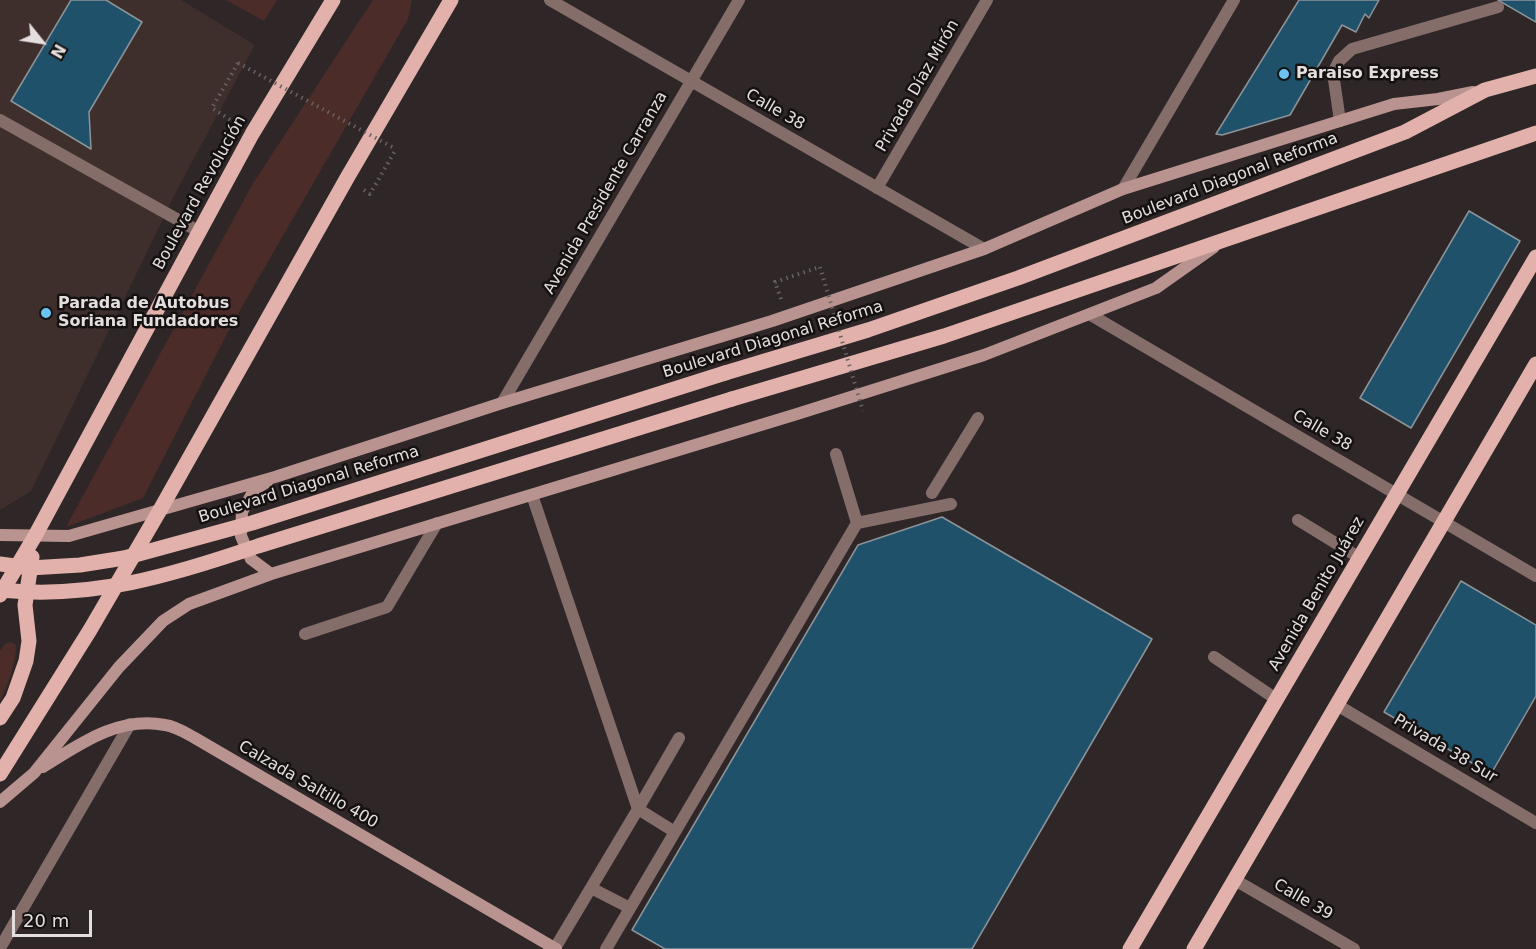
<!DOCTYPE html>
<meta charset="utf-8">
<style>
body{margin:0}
#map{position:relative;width:1536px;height:949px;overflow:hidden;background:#2f2727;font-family:"DejaVu Sans",sans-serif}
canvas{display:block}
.north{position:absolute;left:12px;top:12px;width:60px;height:60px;-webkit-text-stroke:4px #151111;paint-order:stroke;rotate:120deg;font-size:16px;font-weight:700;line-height:24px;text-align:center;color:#e4dede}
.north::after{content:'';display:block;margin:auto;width:21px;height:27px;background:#e4dede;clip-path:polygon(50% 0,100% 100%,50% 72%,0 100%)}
.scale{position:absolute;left:12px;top:910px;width:80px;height:27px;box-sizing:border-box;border:3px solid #e4dede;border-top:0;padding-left:8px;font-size:18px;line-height:21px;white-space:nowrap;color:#e4dede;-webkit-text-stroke:4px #151111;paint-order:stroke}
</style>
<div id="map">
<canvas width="1536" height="949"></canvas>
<div class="north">N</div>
<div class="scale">20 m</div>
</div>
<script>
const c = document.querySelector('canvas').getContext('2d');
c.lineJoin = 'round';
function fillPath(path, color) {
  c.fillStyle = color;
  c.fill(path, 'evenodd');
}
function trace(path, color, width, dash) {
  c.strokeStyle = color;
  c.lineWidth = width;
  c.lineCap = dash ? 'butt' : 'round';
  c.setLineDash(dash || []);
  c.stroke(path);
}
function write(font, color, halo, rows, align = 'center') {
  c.font = font + ' "DejaVu Sans",sans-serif';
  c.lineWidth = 5;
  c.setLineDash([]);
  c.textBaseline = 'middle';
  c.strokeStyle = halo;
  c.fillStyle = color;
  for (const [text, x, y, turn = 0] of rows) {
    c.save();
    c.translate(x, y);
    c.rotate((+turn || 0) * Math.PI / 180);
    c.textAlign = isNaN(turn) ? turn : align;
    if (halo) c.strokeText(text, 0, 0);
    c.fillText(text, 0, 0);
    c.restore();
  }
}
fillPath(new Path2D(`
 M0 0H181L255 45 178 188 31 491 0 510Z`), '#3e2f2d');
fillPath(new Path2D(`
 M226 0H277L264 21Z
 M373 0H412L408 19 232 324 143 498 66 527 252 185Z
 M11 642 16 645C16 665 8 683 0 701V651L5 644Z`), '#4c2c28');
const building = new Path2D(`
 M71 0H106L142 22 89 112 91 149 11 101Z
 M1299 0H1379L1369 18 1365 14 1356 32 1342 25 1290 115 1222 135 1216 134Z
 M1498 0H1536V22Z
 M1469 211 1520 241 1411 428 1360 398Z
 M942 517 1152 639 972 949H665L632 930 858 545Z
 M1461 581 1536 625V696L1491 774 1384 712Z`);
fillPath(building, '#20516b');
trace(building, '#8c9499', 1.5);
trace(new Path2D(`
 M235 123 212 108 238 63
 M364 190 370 194 396 149
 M781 299 775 282 820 267`), '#696262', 4, [1.5, 4.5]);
trace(new Path2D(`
 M0 120 198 231
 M1340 121 1333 73 1339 61 1352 49 1498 7
 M836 454 857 523
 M932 493 978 418
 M532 495 638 809 555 948
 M1298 520 1360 558
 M305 634 387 607 437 523
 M1214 657 1276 699
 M675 832 638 809 679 738
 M591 888 630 908
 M606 949 857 523 951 504`), '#856d6a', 12);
trace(new Path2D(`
 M550 0 984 249
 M877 188 987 0
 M1123 189 1234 0
 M1091 315 1536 576
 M502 403 739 0
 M1337 705 1536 823
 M1235 880 1354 949
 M0 948 130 724`), '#856d6a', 12);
trace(new Path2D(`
 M267 482 254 490 242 512 241 536 251 559 271 574
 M0 535 69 536 275 477 502 403 772 321 984 249 1123 189 1394 104 1438 99 1473 92
 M43 767C80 744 118 716 165 725 175 726 186 733 195 738L556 949
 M0 802 34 773 119 667 163 621 189 604 271 574 797 414 984 355 1156 288 1214 247`), '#b9938f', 12);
trace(new Path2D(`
 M725 373 868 330 1018 278 1405 132 1485 90 1536 76
 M732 399 944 336 1536 133
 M0 595 35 536 252 134 333 0
 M0 718 13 698 26 661 29 641 25 605 32 557
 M0 774 90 630 160 510 347 178 451 0
 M1130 949 1536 257
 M1194 949 1536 364`), '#e2b1ab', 15);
trace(new Path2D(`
 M238 63 396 149
 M820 267 863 411`), '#696262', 4, [1.5, 4.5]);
trace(new Path2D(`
 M0 564 30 568 80 565 124 558 252 523 725 373
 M0 590C91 600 173 575 258 546L732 399`), '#e2b1ab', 15);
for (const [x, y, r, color] of [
 [1284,74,6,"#6cc3f2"],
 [46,313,6,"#6cc3f2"]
]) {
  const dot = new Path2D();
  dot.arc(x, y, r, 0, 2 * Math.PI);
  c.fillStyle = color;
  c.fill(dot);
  trace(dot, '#151111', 2);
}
write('bold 16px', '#e4dede', '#151111', [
 ["Paraiso Express",1296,74],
 ["Parada de Autobus",58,304],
 ["Soriana Fundadores",58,322]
], 'left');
write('16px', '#e4dede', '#151111', [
 ["Privada Díaz Mirón",918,86,-60],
 ["Calle 38",775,110,30],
 ["Boulevard Diagonal Reforma",1230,179,-21],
 ["Boulevard Revolución",200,193,-61],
 ["Avenida Presidente Carranza",606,193,-60],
 ["Boulevard Diagonal Reforma",773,340,-17],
 ["Calle 38",1322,431,30],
 ["Boulevard Diagonal Reforma",309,485,-17],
 ["Avenida Benito Juárez",1317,594,-60],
 ["Privada 38 Sur",1445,749,31],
 ["Calzada Saltillo 400",308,785,30],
 ["Calle 39",1303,900,30]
]);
</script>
